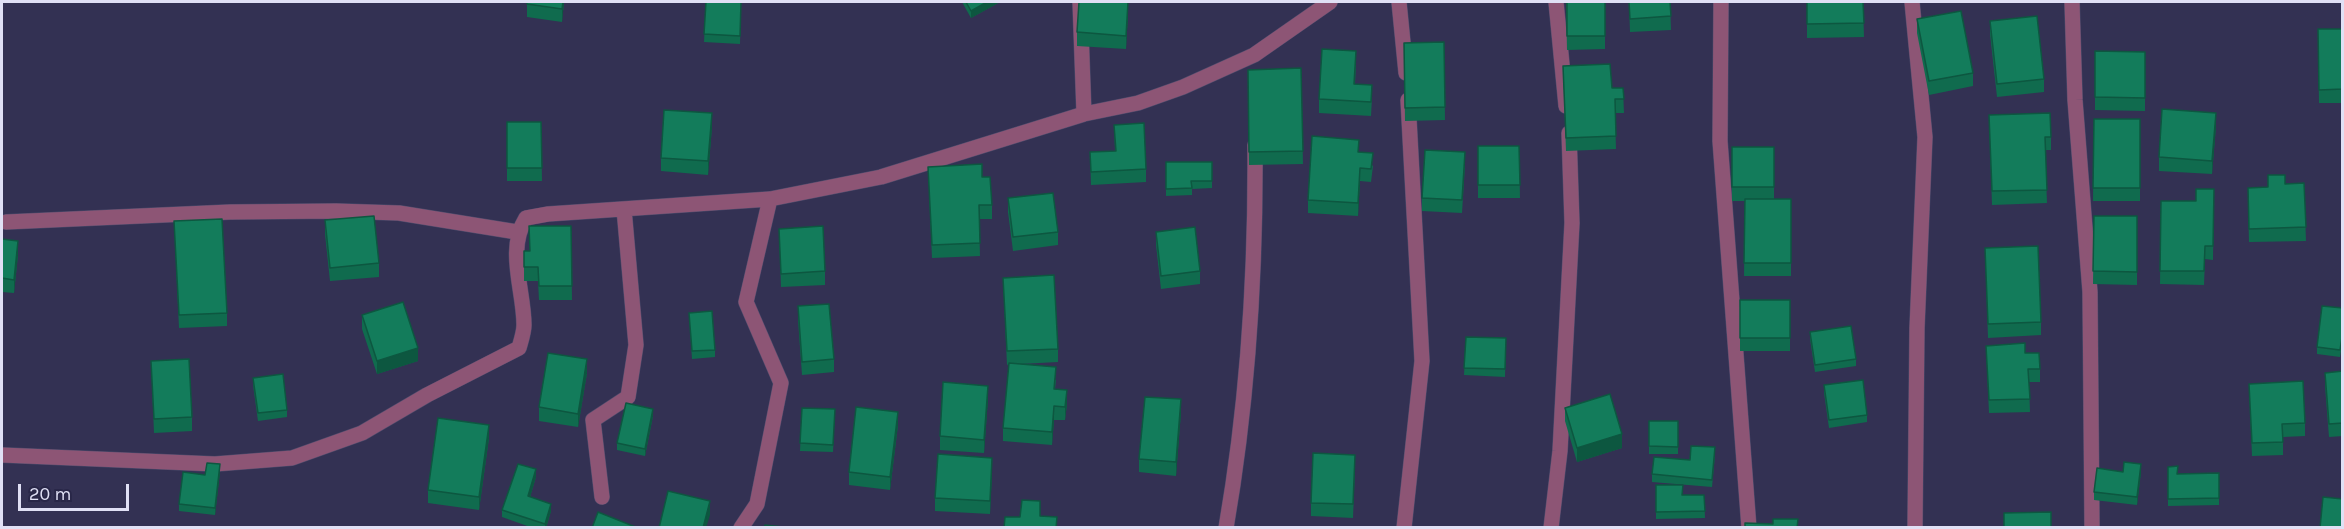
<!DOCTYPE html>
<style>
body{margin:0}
#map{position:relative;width:2344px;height:529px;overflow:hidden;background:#333153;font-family:Karla,sans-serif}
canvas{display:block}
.frame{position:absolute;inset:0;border:3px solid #e0e0f5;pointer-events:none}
.scale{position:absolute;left:18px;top:484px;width:111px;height:27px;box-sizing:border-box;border:3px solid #e0e0f5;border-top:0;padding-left:8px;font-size:18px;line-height:21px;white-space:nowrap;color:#e0e0f5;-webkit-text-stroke:4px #292748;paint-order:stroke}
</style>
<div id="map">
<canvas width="2344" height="529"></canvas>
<div class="frame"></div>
<div class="scale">20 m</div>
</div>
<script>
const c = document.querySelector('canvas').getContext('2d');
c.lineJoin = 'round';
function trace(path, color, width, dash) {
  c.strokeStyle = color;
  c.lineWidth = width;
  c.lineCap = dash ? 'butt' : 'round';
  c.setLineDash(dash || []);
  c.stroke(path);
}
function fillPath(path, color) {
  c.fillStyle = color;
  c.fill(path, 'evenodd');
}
const minor = new Path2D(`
 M1080 2 1084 114
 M1399 2 1406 73
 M1556 2 1566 106
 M1721 2 1720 141 1749 528
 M1912 2 1925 137 1917 328 1915 528
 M2072 2 2075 100 2090 292 2092 528
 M6 222 230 212 336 211 399 213 517 232
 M2 455 215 464 292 458 362 433 427 395 519 348C521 341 524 332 524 325 524 290 506 250 526 218L548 214 770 199 881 177 1084 114 1138 103 1183 87 1254 55 1330 2
 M602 497 593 420 628 397 636 345 624 209
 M741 528 757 504 781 383 746 302 770 199
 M1226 528C1248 401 1256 273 1255 145
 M1404 528 1422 361 1408 100
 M1551 528 1560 451 1572 223 1569 133`);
trace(minor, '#4f4d6d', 16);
trace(minor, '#8d5575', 15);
fillPath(new Path2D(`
 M527 2H564L562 22 527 17Z
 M706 2H741L740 44 704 42Z
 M962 2H1000L971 18Z
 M1566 2H1605V49L1567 50Z
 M1629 2H1670L1671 30 1630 32Z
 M1807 2H1863L1864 37 1807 38Z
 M1128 13 1126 49 1077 46V32Z
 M1917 19 1973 73V86L1929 95 1917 33Z
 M1990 21 2044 79V92L1997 97 1990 34Z
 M2318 29H2343V103H2319Z
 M1444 42 1445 120 1405 121 1404 43Z
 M2095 51 2145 52V111L2095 110Z
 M1356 64 1355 84 1372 98 1371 116 1319 113V99Z
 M1563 66 1612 88H1623L1624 113H1615L1616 149 1566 151Z
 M1301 68 1303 164 1249 165 1248 70Z
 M1989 115 2051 137V150H2045L2047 203 1992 205Z
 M2094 119H2140V201H2093Z
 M507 122H541L542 181H507Z
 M1114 125 1146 169V182L1091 185 1090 152 1115 151Z
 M2216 126 2212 174 2159 171V157Z
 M712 127 708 175 661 171V158Z
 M1478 146H1519L1520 198H1478Z
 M1732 147H1774V199H1791V276H1744L1745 201H1732Z
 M1359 152 1373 166 1371 182 1360 181 1358 216 1308 213V200Z
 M1166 162H1212V188L1192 189V195L1166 196Z
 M1465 165 1462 213 1422 211V198Z
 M928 167 982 177 992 205V219H979L980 256 932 258Z
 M2304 183 2306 241 2249 242 2248 201 2268 187 2285 184Z
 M2214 189 2213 260 2205 259 2204 285 2160 284 2161 201H2196Z
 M1008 198 1058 232V245L1013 251 1008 212Z
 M2094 216H2137V285L2093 284Z
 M325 220 379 263V277L330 281 325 234Z
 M174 221 227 313V326L179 328Z
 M571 226 572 300H539L538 281H524V251H529Z
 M779 229 825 271V285L781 287Z
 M1156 232 1200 271V284L1161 289 1156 245Z
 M2 239 18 255 14 293 2 292Z
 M1985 248 2041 322V335L1988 338Z
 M1003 278 1058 349V362L1020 364 1056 380 1055 389 1067 404 1065 420H1054L1052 445 1003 441V428L1009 364 1007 365Z
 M1740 300H1790V351H1740Z
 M798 306 834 359V372L802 375 798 320Z
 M2343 308V338L2340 357 2317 354V347Z
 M689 313 715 350V357L692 359Z
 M362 315 418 361 377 374 362 329Z
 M1810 332 1856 359V366L1815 372 1810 339Z
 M1466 337 1506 338 1505 377 1464 375Z
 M1986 346 2025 353 2040 369V382H2029L2030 412 1989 413Z
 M151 361 192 417V431L154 433Z
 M2343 371V436L2329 437 2325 386V373Z
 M587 373 578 427 539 421V407Z
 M253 378 287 410V417L258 421 253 385Z
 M2249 384 2305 423V436L2283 437V455L2252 456Z
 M1824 385 1867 415V422L1829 428 1824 393Z
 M988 399 984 453 940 450V436Z
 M802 408 835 409 833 452 800 451Z
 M1565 408 1622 448 1577 462 1565 421Z
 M1181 412 1176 476 1139 472V459Z
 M653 416 645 456 617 450V443Z
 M1649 421H1678V454H1649Z
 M898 425 890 490 849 485V472Z
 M489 438 479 510 428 503V490Z
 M1715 455 1712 487 1652 482V474L1690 460Z
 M2168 467 2178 474 2219 473V505L2168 506Z
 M1355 468 1353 518 1311 516V503Z
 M992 471 990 514 935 511V498Z
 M220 472 215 515 179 511V504Z
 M2123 472H2141L2137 505 2094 500V492Z
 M536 477 530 497 551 511 546 528H533L502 517V510Z
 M1656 485 1682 495H1704L1705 518 1656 519Z`), '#106b4e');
fillPath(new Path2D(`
 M563 2H564L562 22V9Z
 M987 2H1000L971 18V11Z
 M1128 2V13L1126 49V36Z
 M712 113V127L708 175V161Z
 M2216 113V126L2212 174V161Z
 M1360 168V181L1358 216V203Z
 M18 241V255L14 293V280Z
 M418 348V361L377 374V361Z
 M587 359V373L578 427V414Z
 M988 386V399L984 453V440Z
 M1067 390V404L1065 420V407Z
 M1181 399V412L1176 476V462Z
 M1054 406V420L1052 445V432Z
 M653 409V416L645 456V449Z
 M898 412V425L890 490V477Z
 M489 425V438L479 510V497Z
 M1622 434V448L1577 462V448Z
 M992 458V471L990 514V501Z
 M220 464V472L215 515V508Z
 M2141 464V472L2137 505V497Z
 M536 469V477L528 504V496Z
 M710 501V515L706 528H703Z
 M551 504V511L546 528H545V524Z`), '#0d5740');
const building = new Path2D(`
 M527 2H563L562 9 527 4Z
 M706 2H741L740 36 704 34Z
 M966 2H987L971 11Z
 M1079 2H1128L1126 36 1077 32Z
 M1567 2H1605V36H1567Z
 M1629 2H1670L1671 16 1630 19Z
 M1807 2H1863L1864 23 1807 24Z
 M1961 11 1973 73 1929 81 1917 19Z
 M2037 16 2044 79 1997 84 1990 21Z
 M2318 29H2343V89L2319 90Z
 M1444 42 1445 107 1405 108 1404 43Z
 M1322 49 1356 51 1354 84 1372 85 1371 102 1319 99Z
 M2095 51 2145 52V98L2095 97Z
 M1610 64 1612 88H1623L1624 99H1615L1616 136 1566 138 1563 66Z
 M1301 68 1303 151 1249 152 1248 70Z
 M2162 109 2216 113 2212 161 2159 157Z
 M664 110 712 113 708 161 661 158Z
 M2050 113 2051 137H2045L2047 190 1992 191 1989 115Z
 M2094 119H2140V188H2093Z
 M507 122H541L542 168H507Z
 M1144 123 1146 169 1091 172 1090 152 1116 151 1114 125Z
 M1312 136 1359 140 1358 152 1373 153 1371 169 1360 168 1358 203 1308 200Z
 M1478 146H1519L1520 185H1478Z
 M1732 147H1774V187H1732Z
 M1425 150 1465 152 1462 200 1422 198Z
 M1166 162H1212V181H1191L1192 188 1166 189Z
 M982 164V177H990L992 205H979L980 243 932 245 928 167Z
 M2268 175H2285V184L2304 183 2306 227 2249 229 2248 188 2268 187Z
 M2196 189H2214L2213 246H2205L2204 271H2160L2161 201H2196Z
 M1053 193 1058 232 1013 237 1008 198Z
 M1745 199H1791V263H1744Z
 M374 216 379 263 330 268 325 220Z
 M2094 216H2137V272L2093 271Z
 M222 219 227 313 179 315 174 221Z
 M529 226H571L572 286H539L538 267H524V251H530Z
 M823 226 825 271 781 274 779 229Z
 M1195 227 1200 271 1161 276 1156 232Z
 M2 239 18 241 14 280 2 278Z
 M2038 246 2041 322 1988 324 1985 248Z
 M1054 275 1058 349 1007 351 1003 278Z
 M1740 300H1790V338H1740Z
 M403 302 418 348 377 361 362 315Z
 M829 304 834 359 802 362 798 306Z
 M2322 306 2343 308V331L2340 350 2317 347Z
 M712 311 715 350 692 351 689 313Z
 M1851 326 1856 359 1815 365 1810 332Z
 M1466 337 1506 338 1505 369 1464 368Z
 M2025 343V353H2039L2040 369H2028L2030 399 1989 400 1986 346Z
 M548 353 587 359 578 414 539 407Z
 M189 359 192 417 154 419 151 361Z
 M1009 363 1056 367 1054 389 1067 390 1065 407 1054 406 1052 432 1003 428Z
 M2343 371V423L2329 424 2325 373Z
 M283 374 287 410 258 413 253 378Z
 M1863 380 1867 415 1829 420 1824 385Z
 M2303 381 2305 423 2282 424 2283 442 2252 443 2249 384Z
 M943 382 988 386 984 440 940 436Z
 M1610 394 1622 434 1577 448 1565 408Z
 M1145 397 1181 399 1176 462 1139 459Z
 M626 403 653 409 645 449 617 443Z
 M856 407 898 412 890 477 849 472Z
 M802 408 835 409 833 445 800 443Z
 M438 418 489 425 479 497 428 490Z
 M1649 421H1678V447L1649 446Z
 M1691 446 1715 447 1712 480 1652 474 1654 457 1690 460Z
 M1313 453 1355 455 1353 504 1311 503Z
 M938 454 992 458 990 501 935 498Z
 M2124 462 2141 464 2137 497 2094 492 2097 468 2123 472Z
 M207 463 220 464 215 508 179 504 183 472 205 475Z
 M518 464 536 469 528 496 551 504 545 524 502 510Z
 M2178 466 2177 474 2219 473V498L2168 499V467Z
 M1656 485H1683L1682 495H1704L1705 511 1656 512Z
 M668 491 710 501 703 528H659Z
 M2323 497 2343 499V528H2320Z
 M1022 500 1040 501V516L1057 517 1056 528H1004L1005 517H1020Z
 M598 512 638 528H592Z
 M2051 512V528H2004V513Z
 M1773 519H1798L1797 528H1745V523L1773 524Z
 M765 525 791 528H764Z`);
fillPath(building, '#137c5b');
trace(building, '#0d5740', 1.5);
</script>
